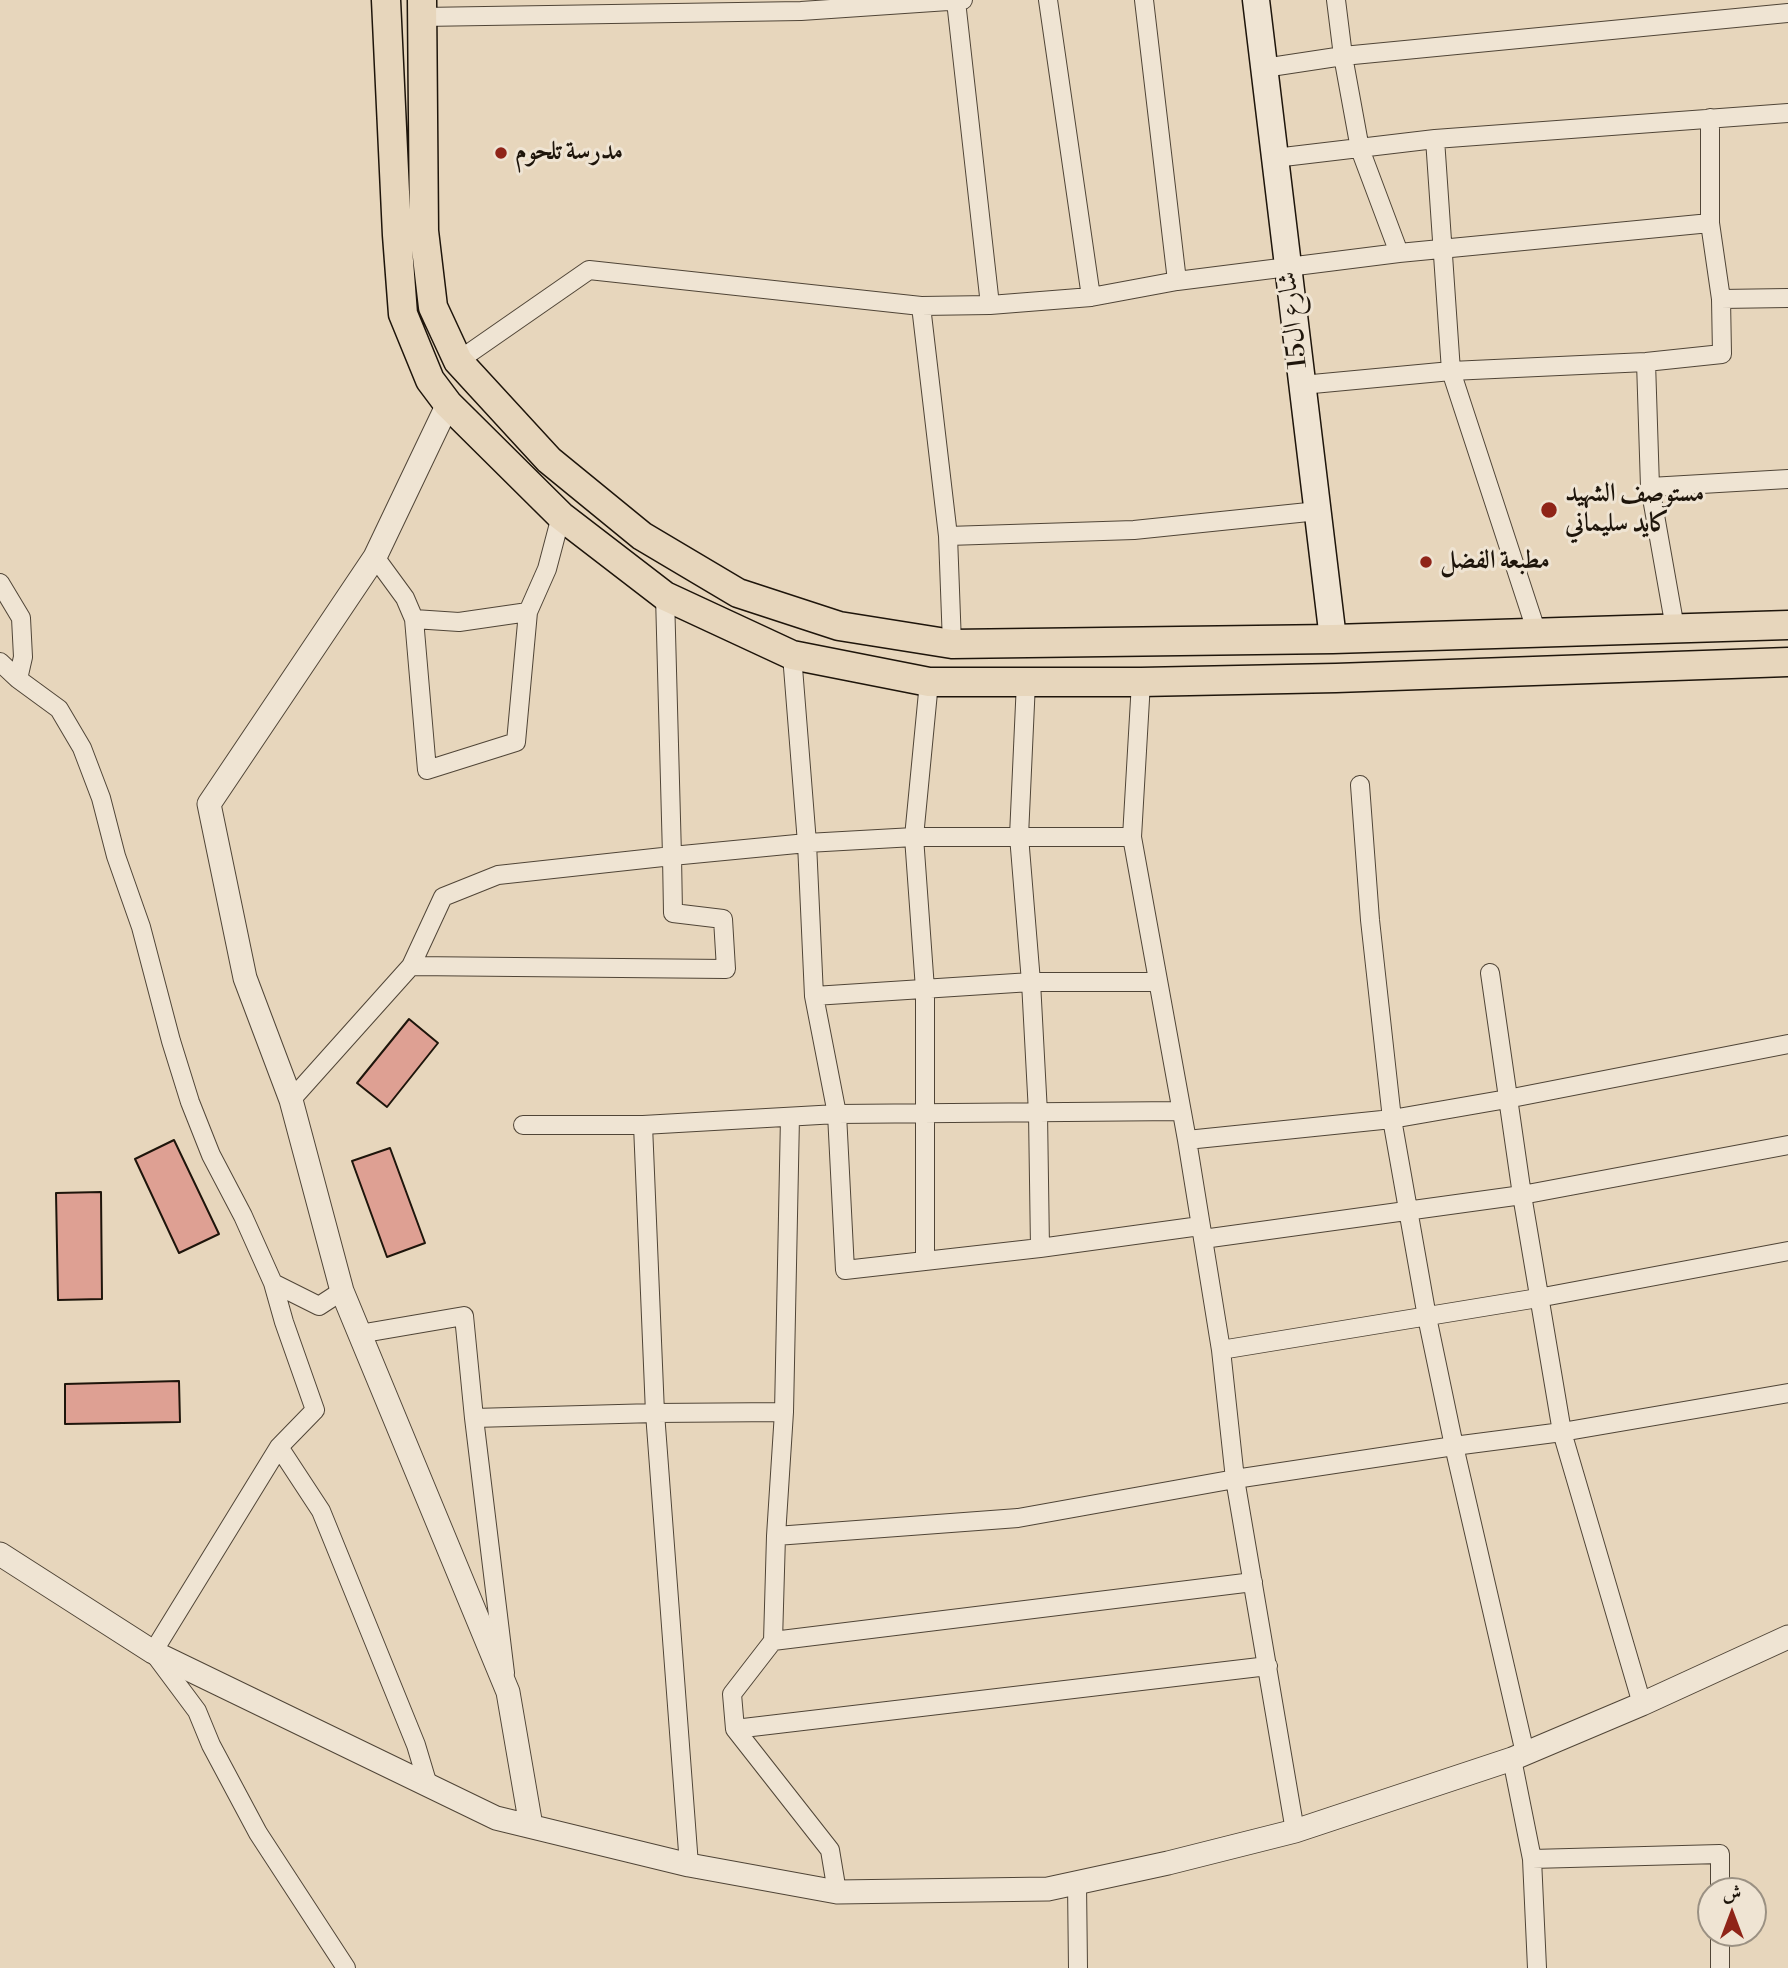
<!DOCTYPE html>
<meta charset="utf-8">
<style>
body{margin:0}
#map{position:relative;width:1788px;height:1968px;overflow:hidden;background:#e7d6bc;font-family:"Libre Bodoni",Amiri,serif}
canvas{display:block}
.north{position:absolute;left:1697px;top:1877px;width:70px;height:70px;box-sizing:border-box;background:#efe4d3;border:2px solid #9b9183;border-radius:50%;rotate:0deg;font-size:19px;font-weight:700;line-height:28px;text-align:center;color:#1e150b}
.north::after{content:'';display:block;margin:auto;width:24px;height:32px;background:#8f2418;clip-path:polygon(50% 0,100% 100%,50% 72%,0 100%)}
</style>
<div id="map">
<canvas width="1788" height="1968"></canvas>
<div class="north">ش</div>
</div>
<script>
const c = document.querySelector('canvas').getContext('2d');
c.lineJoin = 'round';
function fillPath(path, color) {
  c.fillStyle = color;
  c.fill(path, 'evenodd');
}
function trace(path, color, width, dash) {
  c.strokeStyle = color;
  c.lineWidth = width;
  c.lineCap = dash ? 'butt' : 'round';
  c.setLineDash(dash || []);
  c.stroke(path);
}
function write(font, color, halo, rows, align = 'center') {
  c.font = font + ' "Libre Bodoni",Amiri,serif';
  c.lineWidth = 6;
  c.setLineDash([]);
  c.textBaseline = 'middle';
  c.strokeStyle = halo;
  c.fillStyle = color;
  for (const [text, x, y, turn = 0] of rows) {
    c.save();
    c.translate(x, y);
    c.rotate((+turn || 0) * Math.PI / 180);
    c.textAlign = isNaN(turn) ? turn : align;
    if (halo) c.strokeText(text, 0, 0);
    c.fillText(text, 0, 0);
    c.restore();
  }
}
const building = new Path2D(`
 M409 1019 438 1043 387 1107 357 1083Z
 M174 1140 219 1234 179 1253 135 1159Z
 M390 1148 425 1243 387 1257 352 1161Z
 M101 1192 102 1299 58 1300 56 1193Z
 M179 1381 180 1422 65 1424V1384Z`);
fillPath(building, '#dea093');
trace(building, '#1e150b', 2);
const minor = new Path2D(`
 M1048 0 1091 297
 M1144 0 1177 281
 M1336 0 1343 56 1360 149 1399 253
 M956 1 990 305
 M422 17 801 11 963 0
 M1264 68 1343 56 1788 13
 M1435 139 1451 371 1537 633
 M1275 158 1435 139 1788 113
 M1721 299 1788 298
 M921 306 948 536 952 644
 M458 361 589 270 921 306 990 305 1091 297 1177 281 1399 253 1710 223
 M1646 362 1650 487 1675 628
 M1302 385 1451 371 1646 362 1722 354 1721 299 1710 223V118
 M1650 487 1788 479
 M948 536 1134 530 1318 511
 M375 557 405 598 414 619 459 622 528 612 547 569 561 516
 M0 583 21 618 23 657 18 679
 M414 619 427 770 516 742 528 612
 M792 655 807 843 814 996 837 1114 845 1270 1040 1248 1200 1226
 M0 662 18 679 59 709 82 748 101 798 116 856 141 927 171 1041 190 1102 211 1155 243 1216 273 1283 284 1322 315 1410 279 1447 153 1652 197 1711 211 1745 258 1833 346 1968
 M1026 682 1019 836 1031 982 1038 1113 1040 1248
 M1141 682 1132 837 1187 1140 1221 1350 1235 1479 1295 1831
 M1360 785 1370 920 1392 1119 1427 1317 1454 1446 1525 1753
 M411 966 726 969 723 919 673 913 672 856 807 843 914 837H1132
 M1490 973 1522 1195 1562 1432 1642 1704
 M814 996 1031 982H1158
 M291 1100 411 966 443 897 498 875 672 856 665 596
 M790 1117 784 1412 776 1536 773 1641 732 1694 735 1729 830 1850 837 1892
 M523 1125H643L837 1114 1181 1111
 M643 1125 655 1413 689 1865
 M1187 1140 1392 1119 1507 1099 1788 1044
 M1203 1239 1522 1195 1788 1145
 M925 1261V989L914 837 929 682
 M273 1283 319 1306 342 1291
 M359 1334 464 1316 474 1418 505 1673
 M1221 1350 1538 1298 1788 1251
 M474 1418 655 1413 784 1412
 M279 1447 321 1511 416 1745 428 1785
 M776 1536 1018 1518 1235 1479 1454 1446 1562 1432 1788 1393
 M773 1641 1253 1582
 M735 1729 1268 1666
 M1512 1759 1532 1859 1537 1968
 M1532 1859 1720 1854V1891
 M1077 1883 1078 1968
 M1720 1933V1968`);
const tertiary = new Path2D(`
 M448 404 375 557 209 804 245 978 291 1100 342 1291 508 1692 531 1826
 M0 1554 153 1652 496 1818 689 1865 837 1892 1048 1889 1168 1863 1295 1831 1512 1759 1642 1704 1788 1637`);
const secondary = new Path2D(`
 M1256 0 1333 639`);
const primary = new Path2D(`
 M386 0 397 235 403 314 430 380 448 404 561 516 665 596 792 655 929 682H1141L1336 678 1788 662
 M422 0 424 231 433 307 458 361 549 460 642 536 738 593 839 626 952 644 1333 639 1788 625`);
trace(minor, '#504537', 20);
trace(tertiary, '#504537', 25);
trace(secondary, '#1e150b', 29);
trace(primary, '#1e150b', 31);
trace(minor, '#efe4d3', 18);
trace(tertiary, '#efe4d3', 23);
trace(secondary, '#efe4d3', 26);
trace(primary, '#e7d6bc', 28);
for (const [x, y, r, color] of [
 [501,153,7,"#8f2418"],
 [1549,510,9,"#8f2418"],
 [1426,562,7,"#8f2418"]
]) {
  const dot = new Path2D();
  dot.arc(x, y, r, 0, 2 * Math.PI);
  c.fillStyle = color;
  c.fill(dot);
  trace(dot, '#efe4d3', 2.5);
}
write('bold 26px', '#1e150b', '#efe4d3', [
 ["مدرسة تلحوم",515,153],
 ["مستوصف الشهيد",1565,495],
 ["كايد سليماني",1565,525],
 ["مطبعة الفضل",1440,562]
], 'left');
write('26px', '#1e150b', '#efe4d3', [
 ["شارع ال15",1294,320,-97]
]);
</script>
